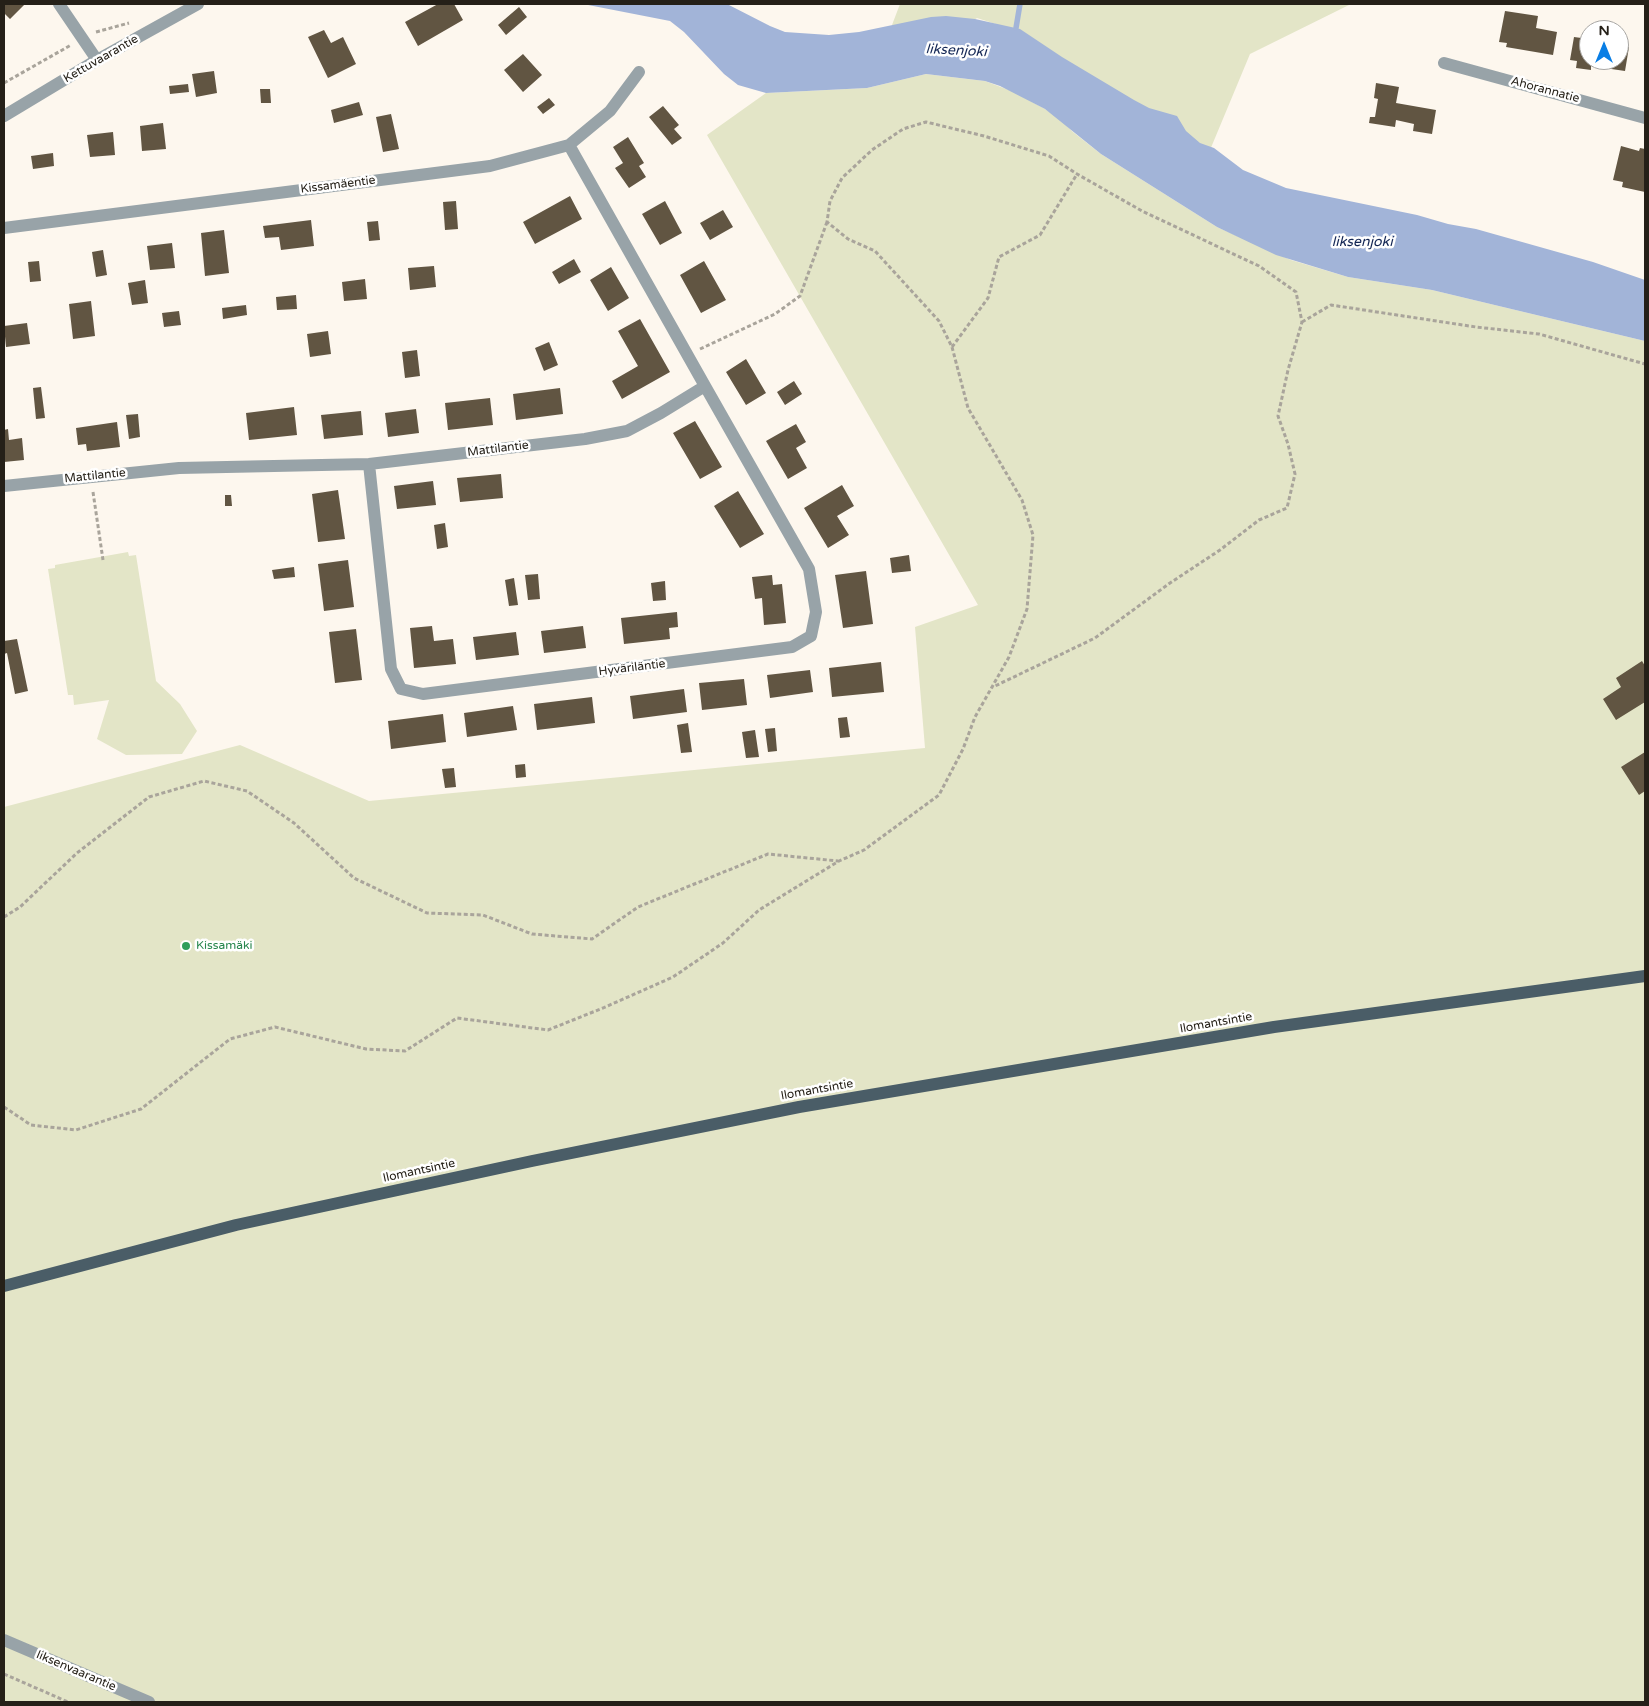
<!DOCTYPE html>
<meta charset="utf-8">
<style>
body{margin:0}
#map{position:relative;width:1649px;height:1706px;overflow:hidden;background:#fdf7ee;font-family:"Varela Round",sans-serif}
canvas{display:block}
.frame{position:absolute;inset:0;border:5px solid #252018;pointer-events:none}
.north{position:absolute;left:1579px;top:20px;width:50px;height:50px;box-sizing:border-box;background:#fff;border:1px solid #a8a6a3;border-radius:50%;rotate:0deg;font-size:14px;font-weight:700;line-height:20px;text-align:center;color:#252018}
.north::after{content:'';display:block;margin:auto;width:18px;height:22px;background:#097ee5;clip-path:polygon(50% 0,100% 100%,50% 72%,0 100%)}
</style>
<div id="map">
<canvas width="1649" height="1706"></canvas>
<div class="frame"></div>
<div class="north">N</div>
</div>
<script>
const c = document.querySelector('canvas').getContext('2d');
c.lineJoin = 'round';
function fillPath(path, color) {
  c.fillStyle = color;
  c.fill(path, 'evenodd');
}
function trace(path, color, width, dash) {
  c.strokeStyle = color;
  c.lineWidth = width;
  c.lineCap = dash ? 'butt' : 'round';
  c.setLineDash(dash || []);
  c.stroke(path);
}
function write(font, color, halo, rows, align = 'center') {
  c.font = font + ' "Varela Round",sans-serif';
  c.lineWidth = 5;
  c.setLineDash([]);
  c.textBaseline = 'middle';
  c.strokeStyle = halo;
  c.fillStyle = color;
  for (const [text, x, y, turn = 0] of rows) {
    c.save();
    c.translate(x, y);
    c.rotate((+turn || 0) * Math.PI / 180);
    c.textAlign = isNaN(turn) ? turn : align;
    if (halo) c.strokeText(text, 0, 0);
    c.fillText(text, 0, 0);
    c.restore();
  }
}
fillPath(new Path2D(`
 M900 4H1351L1250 54 1210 150 1011 29 977 18 957 30 892 25Z
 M926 74 985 81 1014 92 1045 109 1059 118 1073 132 1101 154 1217 227 1291 260 1348 277 1432 290 1645 341V1702H4V807L240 745 369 801 925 748 915 627 978 605 707 135 766 93 867 88Z
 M128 552 129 556 136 555 156 681 180 704 197 731 182 754 126 755 97 739 109 700 74 705 73 695H68L48 569 55 568V565Z`), '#e3e5c7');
fillPath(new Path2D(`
 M583 4H727L770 26 785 32 829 35 859 32 931 17 946 16 975 19 1020 29 1062 57 1134 100 1149 108 1177 116 1186 131 1200 143 1214 148 1243 170 1286 188 1417 215 1448 224 1476 229 1593 262 1645 280V341L1432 290 1348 277 1276 255 1217 227 1101 154 1045 109 1000 86 985 81 926 74 867 88 766 93 738 85 724 74 684 32 670 21Z`), '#a2b4d8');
trace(new Path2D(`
 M1016 28 1020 4`), '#a2b4d8', 5.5);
fillPath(new Path2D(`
 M4 4H25L10 19 4 13Z
 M438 4H454L463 20 418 46 405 22Z
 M519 7 527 17 506 35 498 25Z
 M1505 11 1538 16 1536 28 1557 32 1553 55 1506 47 1507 43 1499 42Z
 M324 30 331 43 343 37 356 64 328 78 308 37Z
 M1574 37 1589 39V60H1619V46L1629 47 1625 71 1591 66V70L1576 68 1577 61 1570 60Z
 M523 54 542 75 523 92 504 70Z
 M214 71 217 93 196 97 192 74Z
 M1376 83 1399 87 1396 103 1436 110 1432 134 1413 131 1414 124 1396 120 1395 127 1369 123 1370 117H1375L1378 99 1374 98Z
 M188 84 189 92 170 94 169 86Z
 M260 89H270L271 103H261Z
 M549 98 555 105 543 114 537 107Z
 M359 102 363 115 334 123 331 110Z
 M663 106 679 125 674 129 682 138 672 145 649 117Z
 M391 114 399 149 383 152 376 117Z
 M163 123 166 149 142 151 140 126Z
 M113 132 115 155 90 157 87 135Z
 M628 137 644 163 639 166 646 177 629 188 615 168 623 163 613 147Z
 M1621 146 1639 151 1640 148 1645 149V192L1622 187 1623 182 1613 180Z
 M53 153 54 166 33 169 31 156Z
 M570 196 582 219 535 244 523 222Z
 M456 201 458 229 445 230 443 202Z
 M665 201 682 233 660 245 642 214Z
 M723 210 733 227 710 240 700 223Z
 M311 220 314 246 281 250 279 237 265 238 263 226Z
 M378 221 380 240 369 241 367 222Z
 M224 230 229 273 205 276 201 233Z
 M172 243 175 268 150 270 147 246Z
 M103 250 107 275 96 277 92 252Z
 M574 259 581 272 559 284 552 272Z
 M39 261 41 281 30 282 28 262Z
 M704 261 726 300 701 313 680 275Z
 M434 266 436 287 410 290 408 268Z
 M611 267 629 298 608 311 590 280Z
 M365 279 367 299 344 301 342 282Z
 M145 280 148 303 132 305 128 283Z
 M296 295 297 309 277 310 276 297Z
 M91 301 95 336 73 339 69 304Z
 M246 305 247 315 223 319 222 308Z
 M179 311 181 325 164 327 162 313Z
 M640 319 670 372 622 399 612 381 638 366 618 331Z
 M27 323 30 344 6 347 4 326Z
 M328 331 331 354 310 357 307 334Z
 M549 342 558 365 544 371 535 348Z
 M417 350 420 376 405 378 402 352Z
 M746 359 766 393 746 405 726 372Z
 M794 381 802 394 785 405 777 392Z
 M41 387 45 418 36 419 33 388Z
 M560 388 563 414 516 420 513 394Z
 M490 398 493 425 448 430 445 403Z
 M294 407 297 435 249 440 246 413Z
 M416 409 419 433 388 437 385 413Z
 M361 411 363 435 324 439 321 415Z
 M138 414 140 437 129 439 126 415Z
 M695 421 722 467 700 479 673 433Z
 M117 422 120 447 87 451 86 444 78 445 76 428Z
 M796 424 806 442 796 448 807 468 788 479 766 441Z
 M8 429 9 440 22 438 24 460 4 462V430Z
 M501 474 503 498 460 502 457 478Z
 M433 481 436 505 397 509 394 486Z
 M842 485 854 506 837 516 849 535 828 548 804 508Z
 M338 490 345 539 318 542 312 494Z
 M738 491 764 534 740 548 714 506Z
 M225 495H231L232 506H225Z
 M445 523 448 547 437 549 434 525Z
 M909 555 911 571 892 573 890 558Z
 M348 560 354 607 324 611 318 564Z
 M294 567 295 577 274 579 272 570Z
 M866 571 873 624 843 628 835 575Z
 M538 574 540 599 528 600 525 575Z
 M772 575 773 585 782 584 786 623 764 625 762 598 755 599 752 577Z
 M514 578 518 605 509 606 505 580Z
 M665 581 666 600 653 601 651 583Z
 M677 612 678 627 669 628 670 639 624 644 621 618Z
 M432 626 434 641 453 639 456 664 414 668 410 628Z
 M583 626 586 648 544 653 541 631Z
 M356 629 362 680 335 683 329 632Z
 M516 632 519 655 476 660 473 637Z
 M17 639 28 691 15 694 7 653 4 654V641Z
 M1642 661 1645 666V702L1616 720 1603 699 1621 687 1616 678Z
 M881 662 884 692 832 697 829 668Z
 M810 670 813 692 770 698 767 675Z
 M744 679 747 705 702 710 699 683Z
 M684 689 687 712 633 719 630 696Z
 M592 697 595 723 537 730 534 704Z
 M513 706 517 730 467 737 464 713Z
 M443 714 446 742 391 749 388 721Z
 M847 717 850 737 840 738 838 718Z
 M688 723 692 752 681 753 677 725Z
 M775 728 777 751 768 752 765 729Z
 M755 730 759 757 746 758 742 732Z
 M1645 752V791L1639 795 1621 767Z
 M525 764 526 777 516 778 515 765Z
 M454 768 456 787 445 788 442 769Z`), '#615542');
trace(new Path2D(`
 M96 32 129 23
 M4 83 71 45
 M1302 322 1331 305 1476 327 1539 334 1645 364
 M952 347 988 298 999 257 1040 235 1077 174
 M700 349 775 314 800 296 827 222
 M93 492 103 560
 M4 917 20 907 77 853 149 797 204 781 247 791 294 823 354 878 427 913 483 915 532 934 592 939 638 907 768 854 838 861
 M4 1107 31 1125 76 1130 141 1109 230 1039 275 1027 366 1049 405 1051 457 1018 548 1030 603 1008 673 977 723 943 759 910 839 861 864 850 939 795 963 749 975 717 1009 657 1027 609 1033 535 1022 500 968 408 952 347 939 321 875 251 848 239 827 222 830 201 842 178 872 150 903 129 926 122 984 136 1049 156 1077 174 1142 211 1259 266 1296 292 1302 322 1288 370 1278 416 1288 444 1295 474 1287 508 1259 520 1220 550 1170 583 1095 638 993 687
 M4 1674 68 1702`), '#a9a49b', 3, [4, 2.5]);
trace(new Path2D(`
 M59 4 97 60
 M1444 63 1645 118
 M4 228 490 166 569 145 610 111 639 72
 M369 464 391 669 401 689 423 694 792 647 811 636 816 612 809 569 705 386
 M4 486 179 468 369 464 585 439 627 431 661 413 705 386 569 145`), '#98a3a8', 12);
trace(new Path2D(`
 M4 116 97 60 198 4
 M4 1640 149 1702`), '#98a3a8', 12);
trace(new Path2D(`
 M4 1286 236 1225 532 1161 799 1107 1274 1027 1645 976`), '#4a5d67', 12);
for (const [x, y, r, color] of [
 [186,946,5,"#2e9e5b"]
]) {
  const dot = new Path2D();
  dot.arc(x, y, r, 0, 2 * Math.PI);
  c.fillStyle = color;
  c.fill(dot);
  trace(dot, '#fff', 2);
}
write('12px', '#252018', '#fff', [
 ["Kettuvaarantie",101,59,-30],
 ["Ahorannatie",1545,90,15],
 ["Kissamäentie",338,185,-7],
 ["Mattilantie",498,449,-7],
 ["Mattilantie",95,476,-6],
 ["Hyväriläntie",632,668,-7],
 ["Ilomantsintie",1216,1023,-10],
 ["Ilomantsintie",817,1090,-10],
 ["Ilomantsintie",419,1171,-12],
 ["Iiksenvaarantie",76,1671,23]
]);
write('12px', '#27864d', '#fff', [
 ["Kissamäki",196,946]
], 'left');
write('italic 14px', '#132654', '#fff', [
 ["Iiksenjoki",956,51,3],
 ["Iiksenjoki",1362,242]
]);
</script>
